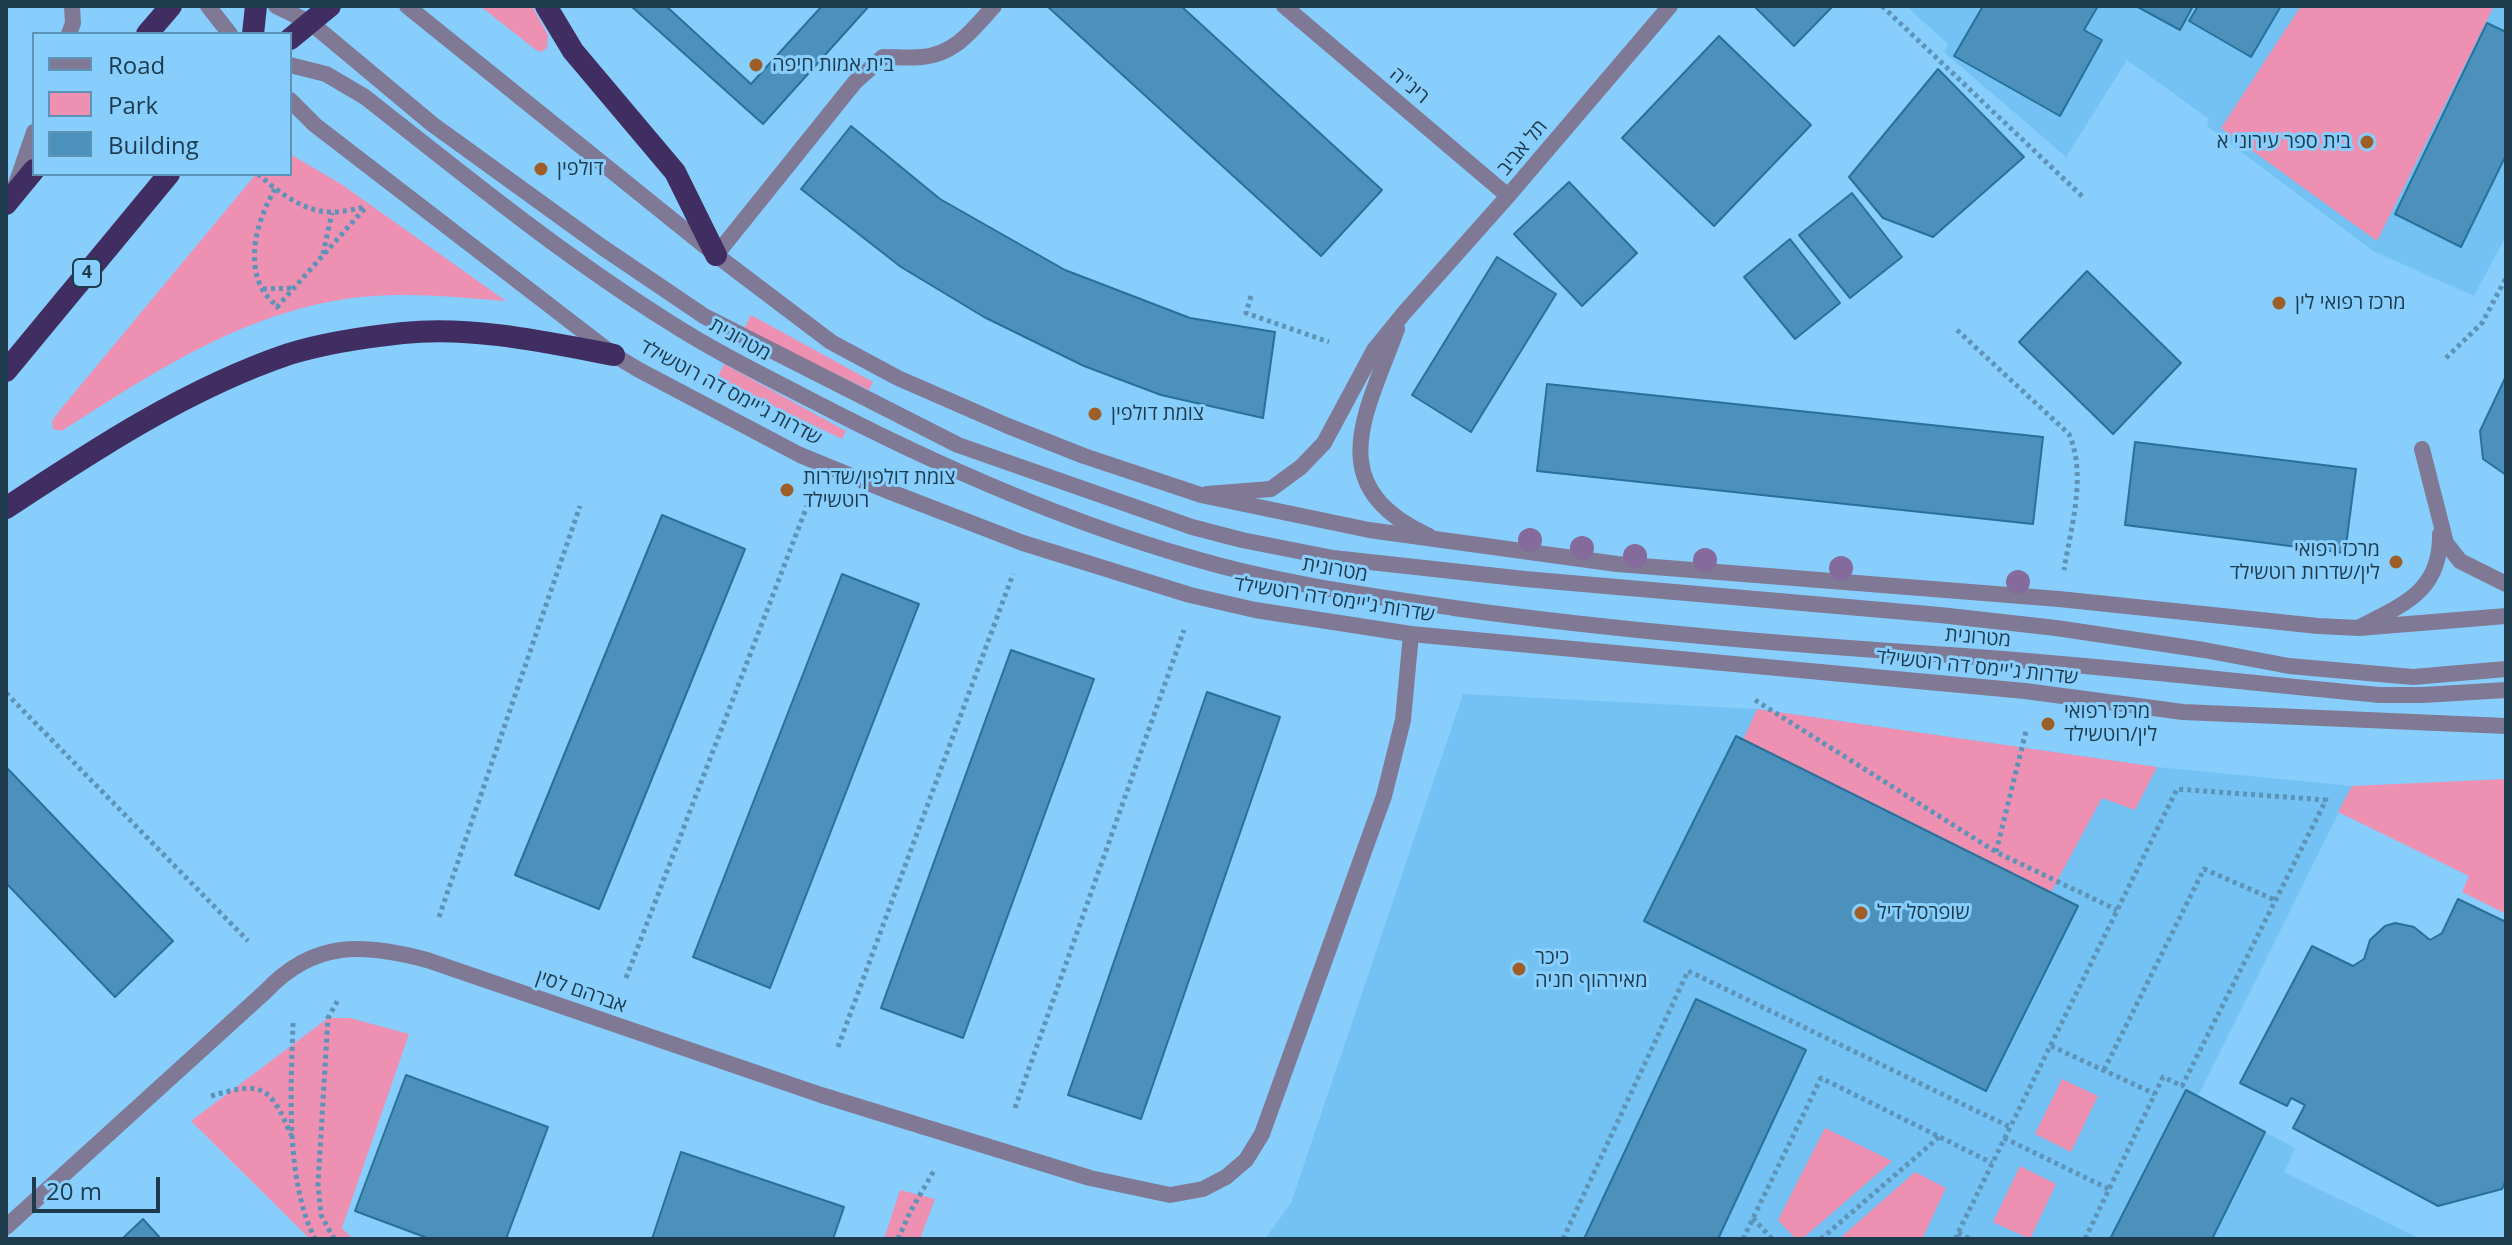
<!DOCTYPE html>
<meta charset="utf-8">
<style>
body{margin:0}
#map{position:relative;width:2512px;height:1245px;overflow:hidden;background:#87cefc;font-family:"Open Sans",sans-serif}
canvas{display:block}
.frame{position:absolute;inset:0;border:8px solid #1d3b4d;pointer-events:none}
.legend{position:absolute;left:32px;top:32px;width:260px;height:144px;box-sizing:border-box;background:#87cefc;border:2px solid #5d93b6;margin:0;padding:10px 14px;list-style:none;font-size:24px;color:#1d3b4d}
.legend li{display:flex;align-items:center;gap:16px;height:40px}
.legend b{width:40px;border:2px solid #5d93b6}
.scale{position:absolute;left:32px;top:1177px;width:128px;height:36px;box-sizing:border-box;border:4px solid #1d3b4d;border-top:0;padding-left:10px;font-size:24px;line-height:28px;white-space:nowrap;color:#1d3b4d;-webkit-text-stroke:6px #87cefc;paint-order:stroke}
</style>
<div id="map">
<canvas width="2512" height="1245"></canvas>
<div class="frame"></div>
<ul class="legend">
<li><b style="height:10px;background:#807995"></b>Road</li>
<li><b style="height:22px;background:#ee90b2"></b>Park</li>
<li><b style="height:22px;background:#4b91bc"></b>Building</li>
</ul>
<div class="scale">20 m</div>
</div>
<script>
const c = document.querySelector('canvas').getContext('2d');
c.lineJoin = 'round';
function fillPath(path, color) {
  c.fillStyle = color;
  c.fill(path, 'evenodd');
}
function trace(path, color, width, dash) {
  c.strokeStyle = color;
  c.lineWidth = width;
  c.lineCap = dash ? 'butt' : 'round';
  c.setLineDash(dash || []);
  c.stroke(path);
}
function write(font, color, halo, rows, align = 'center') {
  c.font = font + ' "Open Sans","Noto Sans Hebrew",sans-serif';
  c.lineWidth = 6;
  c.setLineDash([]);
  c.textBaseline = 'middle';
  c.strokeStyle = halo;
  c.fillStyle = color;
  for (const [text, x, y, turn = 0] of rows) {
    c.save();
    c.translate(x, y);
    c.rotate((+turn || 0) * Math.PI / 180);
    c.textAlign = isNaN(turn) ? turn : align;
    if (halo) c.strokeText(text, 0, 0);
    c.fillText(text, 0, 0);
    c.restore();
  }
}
fillPath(new Path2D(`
 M1906 6H2506V236L2474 296 2373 251 2207 126 2209 119 2127 60 2066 157 1944 52 1948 44Z
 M1463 694 1757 709 2157 767 2352 786 2198 1096 2295 1148 2284 1172 2421 1239H1265L1291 1203Z`), '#73c2f3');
fillPath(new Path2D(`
 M480 6H532L548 35 547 48 541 52 536 50Z
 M2301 6H2494L2377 241 2221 128Z
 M290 154 341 184 506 301C458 297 408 292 360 297 247 310 155 371 62 431L53 429 52 421 60 410 256 174H290Z
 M751 315 873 382 869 390 744 329Z
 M724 364 846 431 842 439 717 379Z
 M1757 709 2157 767 2135 810 2102 798 2051 892 1743 740Z
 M2506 779V914L2462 892 2469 876 2338 812 2352 786Z
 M328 1018H350L409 1034 342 1228 353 1239H310L191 1121Z
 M2062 1079 2098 1096 2071 1152 2035 1134Z
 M1825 1128 1892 1161 1802 1239H1796L1778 1220Z
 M2020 1166 2056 1184 2030 1239 1993 1222Z
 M1915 1172 1946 1188 1922 1239H1839Z
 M900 1190 935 1199 920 1239H884Z`), '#ee90b2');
const building = new Path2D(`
 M631 6H869L763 124Z
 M666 6H822L751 84Z
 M1047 6H1181L1382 190 1321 256Z
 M1754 6H1833L1794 46Z
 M1983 6H2098L2084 30 2102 40 2060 116 1954 56Z
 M2136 6H2193L2180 30Z
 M2198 6H2281L2251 57 2189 21Z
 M2487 23 2506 32V155L2461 247 2395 214Z
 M1719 36 1811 125 1714 226 1622 138Z
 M1938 69 2024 157 1933 237 1883 218 1849 177Z
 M851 126 940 199 1065 270 1190 318 1275 332 1263 418 1161 395 1084 366 984 317 901 267 801 189Z
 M1569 182 1637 253 1582 306 1514 234Z
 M1852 193 1902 257 1850 298 1799 235Z
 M1790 239 1840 303 1795 339 1744 277Z
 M1497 257 1556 294 1471 432 1412 395Z
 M2087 271 2181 363 2113 434 2019 342Z
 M2506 376V475L2483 459 2480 431Z
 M1547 384 2043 437 2033 524 1537 471Z
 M2135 442 2356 469 2345 553 2125 525Z
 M662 515 745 549 599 909 515 875Z
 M842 574 919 604 770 988 693 957Z
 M1011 650 1094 679 963 1038 881 1008Z
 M1207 692 1280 717 1141 1119 1068 1095Z
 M1736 736 2078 906 1986 1091 1644 921Z
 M6 767 173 941 115 997 6 883Z
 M2458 899 2506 922V1180L2502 1189 2438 1206 2293 1128 2305 1105 2291 1098 2287 1106 2240 1083 2312 946 2353 966 2364 959 2370 940 2385 926 2395 923 2414 927 2430 940 2442 933Z
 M1696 999 1806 1050 1718 1239H1584Z
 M406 1075 548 1127 506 1239H430L355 1211Z
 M2186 1090 2265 1132 2212 1239H2110Z
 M681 1152 844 1207 833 1239H652Z
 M143 1219 161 1239H122Z`);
fillPath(building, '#4b91bc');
trace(building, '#27719a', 2);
trace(new Path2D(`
 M1882 6 2084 198
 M258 174C278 192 305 213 333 212 343 212 355 209 365 207
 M275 189C259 217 246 255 261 287 265 295 272 301 277 307L366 207
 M323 254 332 213
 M263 289 293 288
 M1251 296 1246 313 1329 342
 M1957 330 2069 434C2087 476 2071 526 2064 570
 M2446 358 2482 323 2506 278
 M6 693 248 941
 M1755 700 1996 852 2117 910
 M1996 852 2026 731
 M439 917 580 506
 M626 978 807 506
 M293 1023C291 1088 285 1180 315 1239
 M2051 1046 2155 1094
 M838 1047 1013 574
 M2104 1070 2204 869 2275 900
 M211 1096C262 1081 270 1085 291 1135
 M1015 1108 1184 630
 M2004 1138 2109 1189
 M1753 1218 1772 1239
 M1958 1233 1970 1239
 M334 1239 321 1215 318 1184 328 1018 338 1000
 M898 1239 910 1212 935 1169
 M1563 1239 1688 971 2010 1127
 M1743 1239 1821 1078 1992 1163
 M1821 1239 1939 1137
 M1955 1239 2177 789 2326 800 2182 1086 2163 1077 2085 1239`), '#5c93b6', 5, [4, 4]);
trace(new Path2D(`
 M276 6 311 23 432 124 602 247 704 316 958 445 1192 527 1242 540 1333 558 1525 579 1940 615 2056 628 2204 650 2289 666 2413 677 2506 669
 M69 34 73 23 72 6
 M290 65 326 74 365 97C464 175 562 255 669 322 714 351 763 375 811 400 932 463 1057 519 1189 557 1276 583 1365 595 1454 608 1618 631 1783 644 1949 655 2092 664 2236 682 2379 695H2423L2506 690
 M15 187 34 132
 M716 255 855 82 883 57C896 57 910 58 922 57 955 55 974 28 994 6
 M2422 449 2446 543 2460 561 2506 584
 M2360 627C2404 604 2441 591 2440 534
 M1226 1177 1246 1160 1262 1134 1384 796 1403 720 1411 634`), '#807995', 16);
trace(new Path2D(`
 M1284 6 1508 196
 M1397 329C1366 414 1320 486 1429 536
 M1207 494 1271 489 1301 467 1324 443 1374 350 1404 313 1508 196 1670 6
 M6 1227 266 991C314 940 364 943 427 960L821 1095 1090 1178 1170 1195 1203 1189 1226 1177`), '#807995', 16);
trace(new Path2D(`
 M208 6 230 34
 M407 6 716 255 831 342 898 378 1008 426 1084 456 1201 495 1369 530 1617 564 2059 599 2318 626 2359 628 2506 616
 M290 100 315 125 614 355 639 370 800 455 888 491 1023 543 1190 595 1255 610 1411 634 2025 691 2183 712 2506 726`), '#807995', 16);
trace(new Path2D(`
 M546 6 573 51 675 172 716 255
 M147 34 171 6
 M253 34 256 6
 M290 39 330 6
 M6 204 34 170
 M6 371 169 174
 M6 508C94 450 188 388 289 354 325 343 365 337 403 333 473 326 545 342 614 355`), '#402e62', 22);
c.fillStyle = '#846b9b';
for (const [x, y] of [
 [1530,540],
 [1582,548],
 [1635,556],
 [1705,560],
 [1841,568],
 [2018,582]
]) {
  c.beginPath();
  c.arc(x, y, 12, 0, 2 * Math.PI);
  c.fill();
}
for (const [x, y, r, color] of [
 [756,65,8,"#9e5e28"],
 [2367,142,8,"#9e5e28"],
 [541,169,8,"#9e5e28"],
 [2279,303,8,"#9e5e28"],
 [1095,414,8,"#9e5e28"],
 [787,490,8,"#9e5e28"],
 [2396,562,8,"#9e5e28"],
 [2048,724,8,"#9e5e28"],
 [1861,913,8,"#9e5e28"],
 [1519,969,8,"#9e5e28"]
]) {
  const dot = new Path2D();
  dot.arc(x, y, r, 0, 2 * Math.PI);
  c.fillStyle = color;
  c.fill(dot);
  trace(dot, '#87cefc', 3);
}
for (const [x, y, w] of [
 [87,273,28]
]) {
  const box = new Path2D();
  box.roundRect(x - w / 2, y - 14, w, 28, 6);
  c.fillStyle = '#87cefc';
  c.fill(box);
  trace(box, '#1d3b4d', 2);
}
write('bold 18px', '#1d3b4d', null, [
 ["4",87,273]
]);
write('20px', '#1d3b4d', '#87cefc', [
 ["בית אמות חיפה",772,65],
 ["בית ספר עירוני א",2351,142,"right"],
 ["דולפין",557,169],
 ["מרכז רפואי לין",2295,303],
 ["צומת דולפין",1111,414],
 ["צומת דולפין/שדרות",803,478],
 ["רוטשילד",803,501],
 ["מרכז רפואי",2380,550,"right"],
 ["לין/שדרות רוטשילד",2380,573,"right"],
 ["מרכז רפואי",2064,712],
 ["לין/רוטשילד",2064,735],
 ["שופרסל דיל",1877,913],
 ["כיכר",1535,958],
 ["מאירהוף חניה",1535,981]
], 'left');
write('20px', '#1d3b4d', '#87cefc', [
 ["רינ\"ה",1409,86,40],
 ["תל אביב",1523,148,-50],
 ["מטרונית",740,340,29],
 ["שדרות ג'יימס דה רוטשילד",730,393,28],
 ["מטרונית",1335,570,10],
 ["שדרות ג'יימס דה רוטשילד",1334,600,9],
 ["מטרונית",1978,638,5],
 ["שדרות ג'יימס דה רוטשילד",1977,668,6],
 ["אברהם לסין",581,992,19]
]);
</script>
